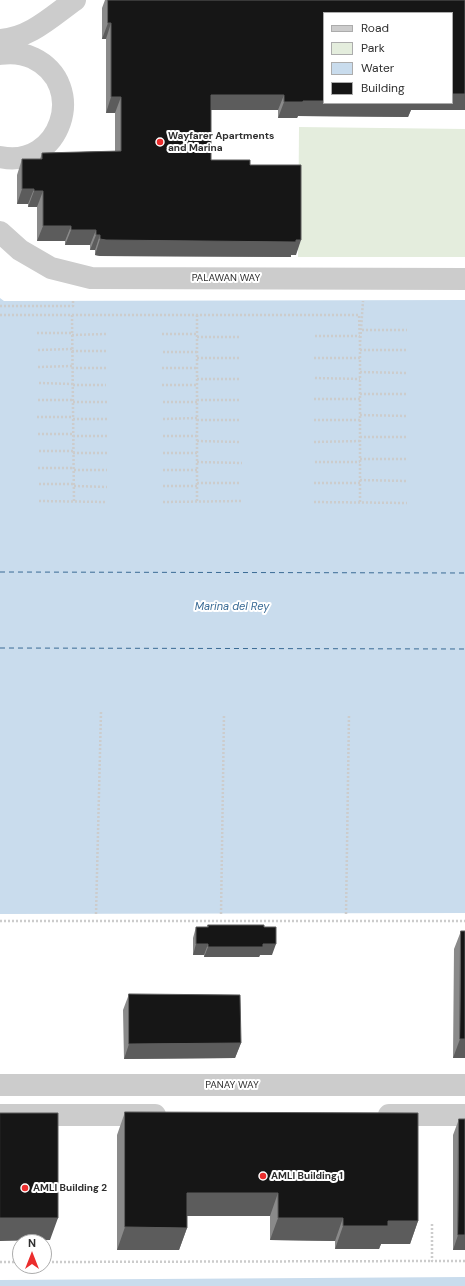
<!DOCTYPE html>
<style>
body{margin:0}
#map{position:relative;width:465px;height:1286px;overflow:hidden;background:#fff;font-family:"DM Sans",sans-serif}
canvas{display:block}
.legend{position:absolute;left:323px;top:12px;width:130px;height:92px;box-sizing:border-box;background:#fff;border:1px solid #acacac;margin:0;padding:5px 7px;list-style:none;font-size:12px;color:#2f2f2f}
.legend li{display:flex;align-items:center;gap:8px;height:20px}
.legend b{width:20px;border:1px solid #acacac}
.north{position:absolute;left:12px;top:1234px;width:40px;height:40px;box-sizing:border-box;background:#fff;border:1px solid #acacac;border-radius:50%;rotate:0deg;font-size:11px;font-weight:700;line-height:16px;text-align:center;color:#2f2f2f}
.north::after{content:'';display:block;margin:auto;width:14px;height:18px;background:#eb2d2d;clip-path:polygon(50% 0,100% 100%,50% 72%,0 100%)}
</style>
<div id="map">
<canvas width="465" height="1286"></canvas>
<ul class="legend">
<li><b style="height:5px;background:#ccc"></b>Road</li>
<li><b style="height:11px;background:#e4eddd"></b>Park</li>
<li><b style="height:11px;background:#c9dced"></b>Water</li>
<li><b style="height:11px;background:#161616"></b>Building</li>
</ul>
<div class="north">N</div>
</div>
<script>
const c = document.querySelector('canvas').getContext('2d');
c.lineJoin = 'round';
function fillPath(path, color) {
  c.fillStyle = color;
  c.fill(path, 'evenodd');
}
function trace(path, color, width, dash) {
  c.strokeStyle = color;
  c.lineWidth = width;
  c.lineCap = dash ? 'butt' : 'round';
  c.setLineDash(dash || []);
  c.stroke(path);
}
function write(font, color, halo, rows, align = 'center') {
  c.font = font + ' "DM Sans",sans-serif';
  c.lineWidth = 4;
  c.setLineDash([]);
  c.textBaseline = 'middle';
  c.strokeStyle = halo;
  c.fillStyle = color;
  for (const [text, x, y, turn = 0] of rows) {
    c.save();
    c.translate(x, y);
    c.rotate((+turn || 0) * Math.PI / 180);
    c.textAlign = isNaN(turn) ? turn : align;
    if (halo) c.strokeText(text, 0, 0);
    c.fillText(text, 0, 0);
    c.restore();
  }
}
fillPath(new Path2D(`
 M299 127 465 129V257H298Z`), '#e4eddd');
fillPath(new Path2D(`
 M0 298 4 301 465 300V913L0 914Z
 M465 1277V1286H0V1280Z`), '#c9dced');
trace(new Path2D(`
 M0 572 465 573
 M0 648 465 649`), '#3a6b95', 1, [5, 4]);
trace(new Path2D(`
 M0 306H73V301
 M0 315H359L360 344
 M72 315 74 502
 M197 315V502
 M362 330H407
 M37 333H72
 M162 334H197
 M72 335 106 334
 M315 336H360
 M197 337H241
 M38 350 72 349
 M360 350H407
 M72 351H106
 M163 352H197
 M197 358H241
 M314 358H360
 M38 367 72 366
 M72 368H107
 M162 368H197
 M360 372 407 373
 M315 378 360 379
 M197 379H241
 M39 383 73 384
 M73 385H106
 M162 385H197
 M360 394H407
 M314 399H360
 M38 400H73
 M197 400H241
 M73 402H107
 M163 402H197
 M360 415 407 416
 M37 417H73
 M73 419H107
 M163 419 197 418
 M197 420H241
 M314 420H360
 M38 434H73
 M73 436H107
 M163 436H197
 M360 437H407
 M197 441 241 442
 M314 442 360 441
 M39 451H73
 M73 453H107
 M163 453H197
 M360 459H407
 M197 462 242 463
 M315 462H360
 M38 468H74
 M74 470H107
 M163 470H197
 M360 480 407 481
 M197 483H241
 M314 483H360
 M39 484H74
 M74 486 107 487
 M163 486H197
 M39 501 107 502
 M163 502 241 501
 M314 502 407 503
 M360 502V344L363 301
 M96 914 101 712
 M221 914 224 714
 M346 914 349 714
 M0 921H465
 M432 1224V1261H465
 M0 1262H20
 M44 1262 432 1261`), '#ccc', 2.5, [2, 2]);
trace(new Path2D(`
 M0 40C30 38 51 17 75 0
 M0 54C12 52 22 53 33 58 89 85 60 170 0 157
 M0 232 20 250 51 268 91 278 465 279
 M0 1085H465
 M0 1115H155
 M389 1115H465`), '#ccc', 22);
fillPath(new Path2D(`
 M105 0H465V110H411L408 117 298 116 297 118H278V110H211V160L250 165 296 255H291V257L100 256 95 255V250H90V245H65V241H37V207H28V204H17V175L22 159H40L42 153 115 151V113H106V39H102V8Z
 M208 925 264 927 272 955H260L259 957H204V955H193V938L196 927H207Z
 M461 931 465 1058H453L454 949Z
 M129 994 241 1043 235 1058 124 1059 123 1010Z
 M125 1112 418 1221 410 1244H381L379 1249H335V1241L270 1240V1216H187V1228L179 1250H117V1135Z
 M459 1119 465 1250H453V1135Z`), '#8a8a8a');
fillPath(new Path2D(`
 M108 23H111L106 39H102Z
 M452 94H465V110H411L408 117 298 116 297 118H278L284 102 303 101H324V103H452Z
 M211 95H284L278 110H205Z
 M111 97H121L115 113H106Z
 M22 189H34L28 204H17Z
 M34 191H43L37 207H28Z
 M43 226H71L65 241H37Z
 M71 230H96L90 245H65Z
 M96 235H100L95 250H90Z
 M100 239 296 240H301L296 255H291V257L100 256 95 255Z
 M196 944H208L204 955H193Z
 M263 944H276L272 955H260L259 957H204L208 947Z
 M460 1039H465V1058H453Z
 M241 1043 235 1058 124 1059 129 1044Z
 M187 1193H278L270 1216H179Z
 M0 1218H58L50 1240 0 1241Z
 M278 1218H343L335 1241 270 1240Z
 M388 1221H418L410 1244H381L379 1249H335L343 1226Z
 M125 1227 187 1228 179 1250H117Z
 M458 1235H465V1250H453Z`), '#5c5c5c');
const building = new Path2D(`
 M108 0H465V94H452V13H324V101H303V102H284V95H211V160H250V165H301V240H296V242L106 240 100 239V235H96V230H71V226H43V191H34V189H22V159H42V153L121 151V97H111V23H108Z
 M208 925H264V927H276V944H263V947H208V944H196V927H208Z
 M461 931H465V1039H460Z
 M129 994 240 995 241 1043 129 1044Z
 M125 1112 418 1113V1221H388V1226H343V1218H278V1193H187V1228L125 1227Z
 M0 1113H58V1218H0Z
 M459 1119H465V1235H458Z`);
fillPath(building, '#161616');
trace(building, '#5c5c5c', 1);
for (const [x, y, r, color] of [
 [160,142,4,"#eb2d2d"],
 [263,1176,4,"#eb2d2d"],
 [25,1188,4,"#eb2d2d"]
]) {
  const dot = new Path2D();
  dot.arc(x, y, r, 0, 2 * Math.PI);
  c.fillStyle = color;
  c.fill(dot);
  trace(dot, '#fff', 1.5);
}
write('bold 10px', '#2f2f2f', '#fff', [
 ["Wayfarer Apartments",168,136],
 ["and Marina",168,148],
 ["AMLI Building 1",271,1176],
 ["AMLI Building 2",33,1188]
], 'left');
write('10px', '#2f2f2f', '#fff', [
 ["PALAWAN WAY",226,278],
 ["PANAY WAY",232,1085]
]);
write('italic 11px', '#3a6b95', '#fff', [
 ["Marina del Rey",232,607]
]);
</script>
